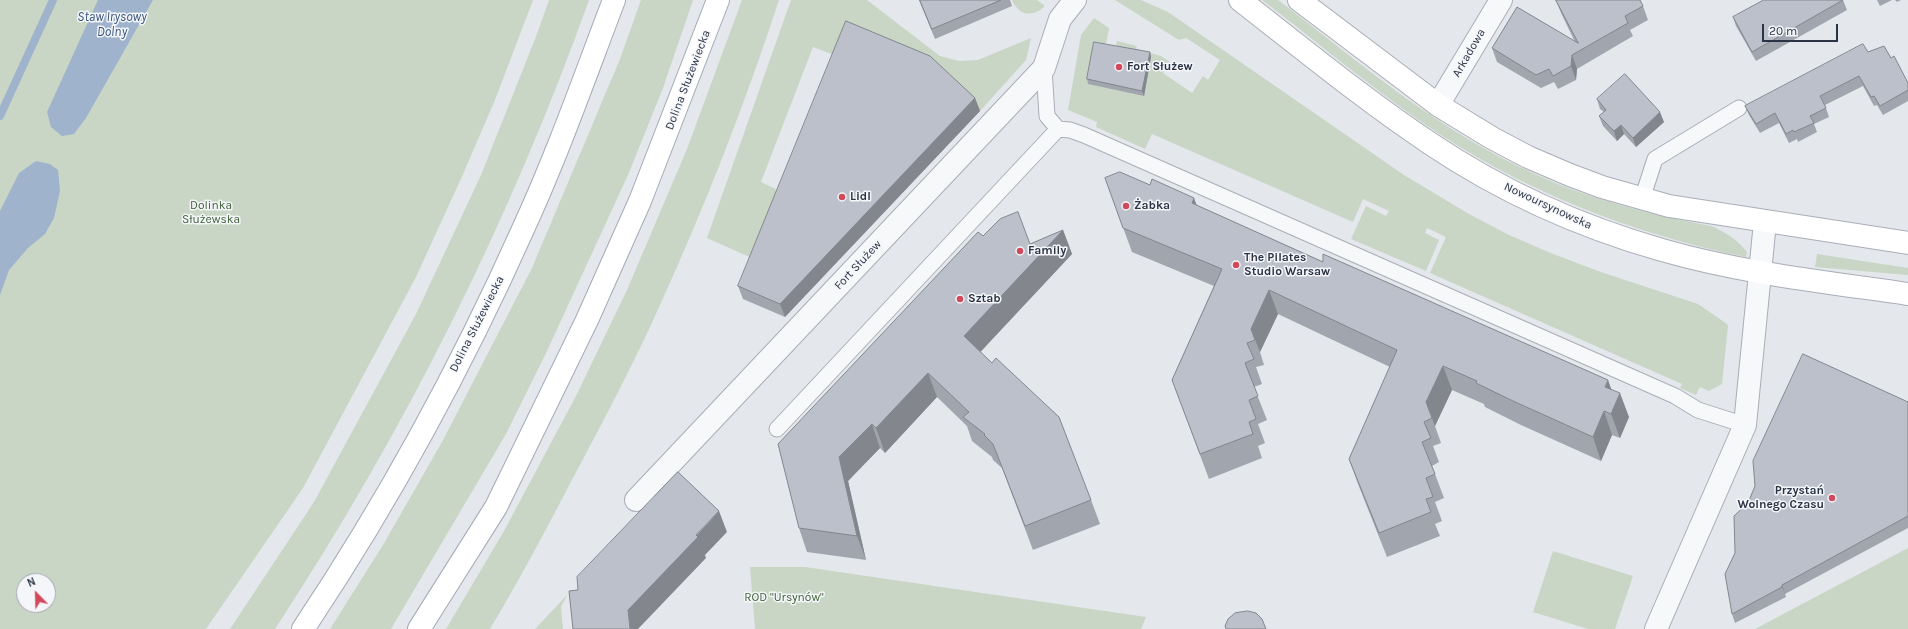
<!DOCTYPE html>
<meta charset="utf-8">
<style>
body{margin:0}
#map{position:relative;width:1908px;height:629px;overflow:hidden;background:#e4e7ec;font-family:Karla,sans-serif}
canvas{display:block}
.north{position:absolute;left:16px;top:573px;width:40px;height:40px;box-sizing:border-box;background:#f4f6f9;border:1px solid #a4a8b1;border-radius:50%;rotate:337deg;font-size:11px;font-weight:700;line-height:16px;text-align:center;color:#2b3445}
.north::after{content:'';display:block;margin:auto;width:14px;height:18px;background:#d1495b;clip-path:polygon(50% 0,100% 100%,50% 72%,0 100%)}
.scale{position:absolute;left:1762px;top:24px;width:76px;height:18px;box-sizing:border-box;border:2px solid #2b3445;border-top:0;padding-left:5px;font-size:12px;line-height:14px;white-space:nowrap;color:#2b3445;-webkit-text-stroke:3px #f4f6f9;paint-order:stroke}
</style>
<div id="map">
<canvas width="1908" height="629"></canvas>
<div class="north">N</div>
<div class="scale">20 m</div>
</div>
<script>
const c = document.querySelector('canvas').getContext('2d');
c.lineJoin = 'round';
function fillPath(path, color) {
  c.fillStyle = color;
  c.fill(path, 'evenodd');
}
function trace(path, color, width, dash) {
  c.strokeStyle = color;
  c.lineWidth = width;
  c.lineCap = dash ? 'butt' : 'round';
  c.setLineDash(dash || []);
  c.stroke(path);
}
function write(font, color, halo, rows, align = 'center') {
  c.font = font + ' Karla,sans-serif';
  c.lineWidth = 3;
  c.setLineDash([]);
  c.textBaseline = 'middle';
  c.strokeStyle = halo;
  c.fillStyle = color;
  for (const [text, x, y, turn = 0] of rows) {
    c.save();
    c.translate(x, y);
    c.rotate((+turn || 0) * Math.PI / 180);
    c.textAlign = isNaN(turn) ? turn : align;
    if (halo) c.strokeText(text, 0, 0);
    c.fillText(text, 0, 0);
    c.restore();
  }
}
fillPath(new Path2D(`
 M0 0H533L495 100 460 181 416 277 303 488 206 629H0ZM24 581H48V605H24Z
 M549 0H589C509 223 405 431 275 629H230L314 502 416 314 481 175 537 34Z
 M641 0H693L663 88 628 175 547 351 506 434 391 629H330L383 545 442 442 532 268 620 59Z
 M742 0H779C745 104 705 206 660 305 634 363 604 420 574 476 547 528 520 579 490 629H446L504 531 576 396 627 290 687 149Z
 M791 0H867L940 56 959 61 978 60 1031 38 1026 60 980 111 935 69 842 58 813 47 761 182 784 193 754 259 707 238Z
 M1012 0H1037L1044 5V7C1031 18 1019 15 1012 0Z
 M1115 0H1141L1168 12 1404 175 1469 214 1509 235 1553 254 1601 272 1698 304 1727 324 1728 326 1722 384 1709 391 1700 387 1696 395 1680 388 1682 384 1430 273 1446 237 1427 228 1425 233 1439 240 1426 271 1351 239 1366 206 1386 216 1389 211 1363 199 1353 222 1152 134 1145 149 1096 127 1097 122 1068 110 1081 35 1094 18 1109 28 1105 49 1115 51 1117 41 1137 46 1136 49 1161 56 1170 62 1163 73 1192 93 1203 76 1208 80 1220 60 1186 38 1179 40Z
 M1262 0H1278C1360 63 1440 132 1535 174 1591 200 1650 214 1711 226 1725 232 1738 240 1747 252L1746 257C1632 234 1520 190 1423 123 1368 85 1316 41 1262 0Z
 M1817 254 1908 268V275L1815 267Z
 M1908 548V629H1755Z
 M1553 551 1633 576 1615 629H1588L1533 612Z
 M750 567H805L1146 617 1141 629H755Z
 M567 595 561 607 563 629H535Z`), '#c9d6c5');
fillPath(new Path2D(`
 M98 0H153L86 118 74 134 62 136 51 127 47 112Z
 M36 161 50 164 58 170 60 191 54 218 45 234 28 248 9 270 0 295V211L19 173Z`), '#9fb4cc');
trace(new Path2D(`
 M0 116 53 0`), '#9fb4cc', 8);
const lane = new Path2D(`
 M1044 68 1047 116 1058 129
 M1642 199 1655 159 1739 108
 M777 429 1058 129 1070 130 1084 135 1675 396 1698 410 1745 425`);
const street = new Path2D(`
 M1438 105 1501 0
 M636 500 1044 68 1060 19 1075 0
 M1656 629 1745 425 1765 222`);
const secondary = new Path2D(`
 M1240 0C1303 49 1365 100 1431 144 1501 191 1581 227 1662 250 1742 273 1825 282 1908 294
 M1299 0 1438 105 1492 138 1528 157 1570 175 1602 187 1669 206 1908 243`);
const primary = new Path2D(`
 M303 629C388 502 462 366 524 227 558 153 585 76 614 0
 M419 629 496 507 587 320 640 201 718 0`);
trace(lane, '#a9aeb7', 17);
trace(street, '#a9aeb7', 24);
trace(secondary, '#a9aeb7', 24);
trace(primary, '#a3abb8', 24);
trace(lane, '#f7f8fa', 15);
trace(street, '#f7f8fa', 22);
trace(secondary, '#fff', 22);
trace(primary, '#fff', 22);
fillPath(new Path2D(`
 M919 0H1010L1012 6 935 39Z
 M1556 0 1643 6 1648 20 1630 30 1633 36 1577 69 1576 80 1558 89 1554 82 1541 88 1497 62 1492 48 1575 42 1561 13Z
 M1843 0 1847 10 1756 61 1736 26 1733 17Z
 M1877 0H1892L1880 6Z
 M1895 0H1901L1897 2Z
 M1150 52 1151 57 1144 96 1088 84 1087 79Z
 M1868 52 1891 58 1908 83V101L1883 115 1877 105 1874 106 1863 86 1825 105 1829 117 1814 124 1817 132 1798 142 1797 139 1789 143 1779 123 1760 133 1749 115 1745 106Z
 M975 98 980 111 785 317 743 299 738 286Z
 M1597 99 1664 122 1636 147 1624 134 1617 141 1603 126 1599 116 1604 112 1600 109Z
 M1105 178 1197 206 1611 389 1629 417 1620 438 1612 435 1601 461 1521 425 1485 407 1484 404 1452 390 1435 426 1441 443 1433 446 1439 462 1432 466 1444 498 1435 502 1442 521 1435 524 1440 536 1387 557 1358 484 1349 459 1390 367 1278 314 1260 352 1264 365 1256 367 1262 384 1254 387 1267 420 1258 424 1265 443 1258 446 1262 458 1209 479 1172 380 1214 286 1132 252Z
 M1063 230 1072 254 980 352 1091 500 1100 524 1033 550 1002 468 993 460 992 457 972 441 967 426 937 397 885 453 880 448 848 481 866 560 807 552 799 528 983 236 1030 244Z
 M1908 402V528L1785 594 1786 597 1735 623 1732 614Z`), '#a1a5ae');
fillPath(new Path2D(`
 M1150 52 1151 57 1144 96 1142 91Z
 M1572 55 1577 69 1576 80 1571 66Z
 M975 98 980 111 785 317 780 304Z
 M1660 112 1664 122 1636 147 1633 138Z
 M1621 125 1624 134 1617 141 1614 131Z
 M1194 198 1203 222 1192 203Z
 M1063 230 1072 254 972 361 964 336Z
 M1269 290 1278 314 1260 352 1251 329Z
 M1443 366 1452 390 1435 426 1426 402Z
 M928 373 937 397 885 453 876 428Z
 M1608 380 1616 402 1620 393 1629 417 1620 438 1611 414 1605 387Z
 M1604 411 1612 435 1601 461 1593 437Z
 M872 424 880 448 848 481 866 560 857 536 839 457Z
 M719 511 727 532 705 555 706 558 638 629H630L628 610Z
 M1782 585 1786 597 1782 587Z`), '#83868d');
const building = new Path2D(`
 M920 0H1001L932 29Z
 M1556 0H1640L1643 6 1625 16 1628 23 1572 55 1571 66 1553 76 1549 69 1536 75 1492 48 1517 7 1578 43Z
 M1764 0H1843L1752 52 1733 17Z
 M846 21 930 56 975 98 780 304 738 286Z
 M1094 42 1150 52 1142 91 1087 79Z
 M1863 44 1868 52 1884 46 1891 58 1894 56 1908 83V90L1880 106 1874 96 1871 97 1859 76 1820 96 1826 108 1810 116 1814 123 1794 132 1793 130 1786 134 1775 113 1756 124 1745 106Z
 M1625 74 1660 112 1633 138 1621 125 1614 131 1599 116 1606 110 1597 99Z
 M1120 172 1150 185 1152 179 1194 198 1192 203 1323 262V254L1608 380 1605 387 1620 393 1611 414 1604 411 1593 437 1513 401 1476 383 1477 381 1443 366 1426 402 1432 418 1424 422 1431 438 1422 442 1435 474 1426 478 1433 497 1426 499 1431 512 1379 533 1349 459 1397 350 1269 290 1251 329 1255 340 1247 343 1254 359 1245 363 1258 396 1249 400 1256 419 1249 422 1253 434 1200 454 1172 380 1222 269 1123 228 1105 178Z
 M1018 212 1030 244 1063 230 964 336 992 363 996 358 1059 417 1091 500 1025 526 993 444 984 435 985 434 963 417 969 412 928 373 876 428 872 424 839 457 857 536 799 528 778 444 978 232 983 236 1000 219Z
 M1803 354 1908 402V516L1782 585V587L1732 614 1725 574 1735 553 1734 516 1748 503 1755 486 1753 461Z
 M678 472 719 511 696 535 698 537 628 610 630 629H573L569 591 578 590 577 577Z
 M1248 611 1256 613 1262 619 1266 629H1226L1225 626 1228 619 1235 613Z`);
fillPath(building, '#bbc0ca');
trace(building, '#83868d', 1);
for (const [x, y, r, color] of [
 [1119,67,4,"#d1495b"],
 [842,197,4,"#d1495b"],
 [1126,206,4,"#d1495b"],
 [1020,251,4,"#d1495b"],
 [1236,265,4,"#d1495b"],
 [960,299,4,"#d1495b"],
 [1832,498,4,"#d1495b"]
]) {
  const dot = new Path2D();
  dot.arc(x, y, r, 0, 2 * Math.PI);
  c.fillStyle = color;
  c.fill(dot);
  trace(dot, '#f4f6f9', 1.5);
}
write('12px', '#2b3445', '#f4f6f9', [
 ["Arkadowa",1469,53,-60],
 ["Dolina Służewiecka",688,80,-69],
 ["Nowoursynowska",1548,206,25],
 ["Fort Służew",858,265,-47],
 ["Dolina Służewiecka",477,324,-63]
]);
write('bold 12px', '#2b3445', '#f4f6f9', [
 ["Fort Służew",1127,67],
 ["Lidl",850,197],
 ["Żabka",1134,206],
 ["Family",1028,251],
 ["The Pilates",1244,258],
 ["Studio Warsaw",1244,272],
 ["Sztab",968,299],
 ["Przystań",1824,491,"right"],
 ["Wolnego Czasu",1824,505,"right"]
], 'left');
write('12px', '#3f6138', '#f4f6f9', [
 ["Dolinka",211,206],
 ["Służewska",211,220],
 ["ROD \"Ursynów\"",784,598]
]);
write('italic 13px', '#34527a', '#f4f6f9', [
 ["Staw Irysowy",112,17],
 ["Dolny",112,32]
]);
</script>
